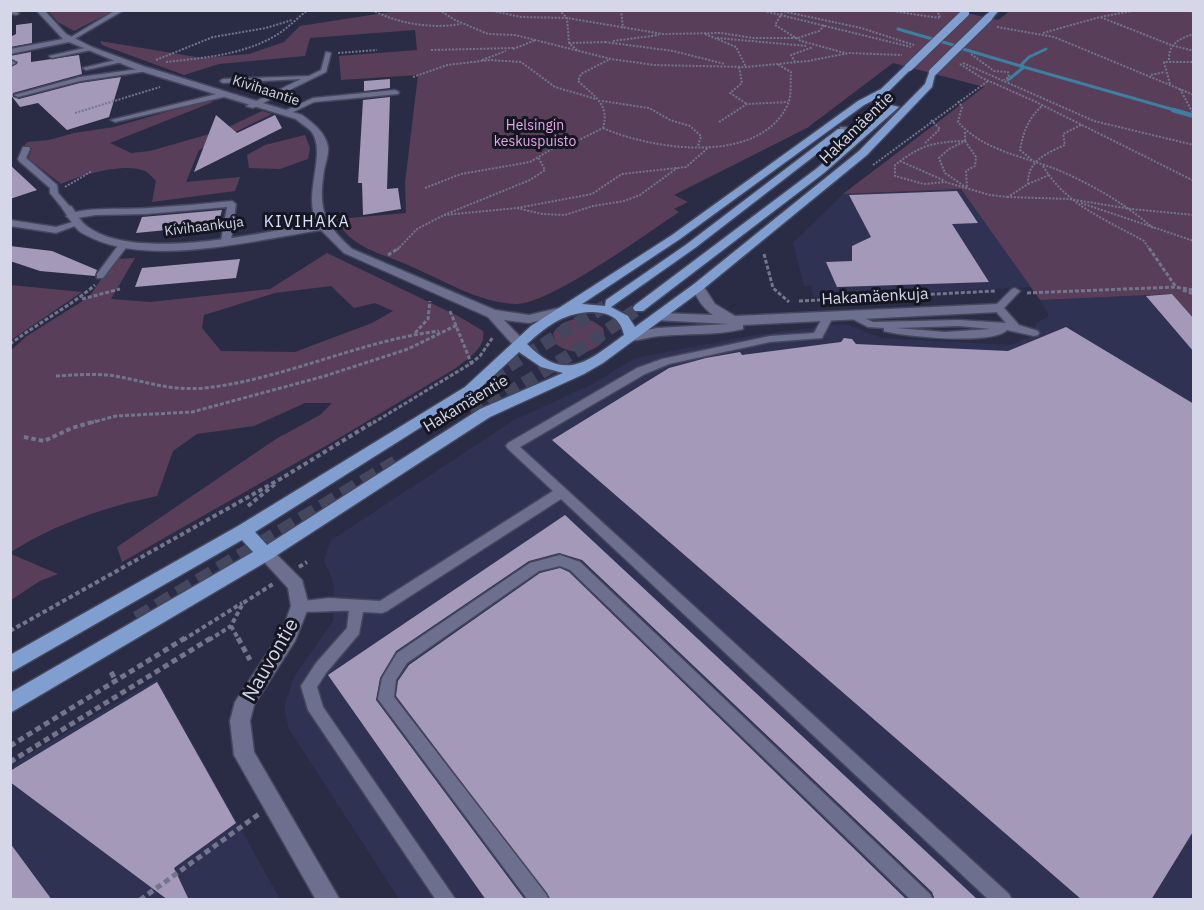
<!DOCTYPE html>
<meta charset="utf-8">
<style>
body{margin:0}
#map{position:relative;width:1204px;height:910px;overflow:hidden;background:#2a2c46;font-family:"IBM Plex Sans",sans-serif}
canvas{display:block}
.frame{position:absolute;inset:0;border:12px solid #d5d7e9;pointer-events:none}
</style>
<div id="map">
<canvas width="1204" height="910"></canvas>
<div class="frame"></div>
</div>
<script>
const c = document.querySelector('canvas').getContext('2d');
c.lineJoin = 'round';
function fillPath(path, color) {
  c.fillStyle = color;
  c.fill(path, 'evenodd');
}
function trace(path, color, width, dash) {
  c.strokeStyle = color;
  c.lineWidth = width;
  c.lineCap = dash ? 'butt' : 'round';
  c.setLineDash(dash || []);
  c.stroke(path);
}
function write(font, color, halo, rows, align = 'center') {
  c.font = font + ' "IBM Plex Sans",sans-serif';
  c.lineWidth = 6;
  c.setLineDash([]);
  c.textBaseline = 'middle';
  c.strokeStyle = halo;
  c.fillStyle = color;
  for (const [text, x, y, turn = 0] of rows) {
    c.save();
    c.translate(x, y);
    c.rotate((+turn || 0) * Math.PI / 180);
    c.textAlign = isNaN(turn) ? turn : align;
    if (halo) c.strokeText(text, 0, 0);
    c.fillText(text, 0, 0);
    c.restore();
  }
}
fillPath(new Path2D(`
 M961 189 1031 287 814 297 811 286H804L793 243 843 194Z
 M1172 294 1194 319 1193 899H399L289 729 285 713V703L294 677 333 621 334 584 324 561 330 541 514 420 593 384 635 358 754 335 845 324 882 338 1010 345 1031 337 1034 333 1036 323 1049 316 1040 300Z
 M157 679 280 899H11L10 766Z`), '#2f3253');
fillPath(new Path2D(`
 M388 10H953L998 20 1010 11H1193V319L1172 294 1040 300 961 189 843 194 984 87 893 63 807 128 674 195 688 202 674 209 679 212C646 234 550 304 516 304 479 303 441 279 408 265 383 254 348 247 337 219L406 213 405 183 418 75 341 80 339 56 417 50 415 30 310 38 305 56 219 64 184 75 102 45 100 41 202 58 249 54 284 42 300 26 390 12Z
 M48 11H113L74 31 58 22Z
 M208 100 213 102 110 143 131 153 150 151 220 131 262 111 272 114 199 150 186 182 240 177 235 191 152 202 156 181C153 178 149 173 145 171 125 162 80 175 61 184L28 158 32 148 22 149 27 142 49 140 74 133 114 127Z
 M305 135 310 148 308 159 280 169 249 168 247 155 265 145Z
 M327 253 458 316 483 331C487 347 467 359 456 368L329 444 122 562 117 547 276 439 320 415 332 403H305L254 426 197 434 173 451 157 496C105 507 55 524 11 552L10 351 27 336 89 297 115 259 135 258 111 299 150 302 270 289ZM331 286 354 308 375 303 393 311 372 323 295 352 221 351 202 328 204 315 275 293Z
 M10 285H11L82 292 11 340Z
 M576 319 593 321 603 328 605 339C594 355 572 355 557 345L553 334C558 324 566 321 576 319Z
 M11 554 58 574 40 581 11 600Z`), '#593e5a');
trace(new Path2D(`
 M898 29 953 45
 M963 49 1024 67 1021 65 1029 57 1046 49
 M1008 80 1024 67 1178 111`), '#3e7fa0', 3);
trace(new Path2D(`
 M1173 110 1194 116`), '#3e7fa0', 4.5);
fillPath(new Path2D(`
 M32 23V43L10 47V37L16 34V25Z
 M31 52V62L79 55 82 74 13 93V97L19 99 80 83 121 77 109 117 67 130 38 103 20 107 10 94V68L18 62 10 59V56Z
 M390 79V88L364 91V81Z
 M390 97 387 189 398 188 401 209 363 215 362 183H358L363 100Z
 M216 115 237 133 275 115 282 128 194 172Z
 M10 165 37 190 10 199Z
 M957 191 978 223 952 224 989 282 837 287 826 262 852 261V246L871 237 849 195Z
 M222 210 218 225 136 233 142 217Z
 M10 246 52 251 97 270 95 276 40 271 10 261Z
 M240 259 236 278 135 287 142 268Z
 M1172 294 1194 319V352L1146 296Z
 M1066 327 1194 404V830L1151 900H1082L552 440 669 368 706 358 740 352 742 355 841 342 844 338 852 339 856 344 1008 351Z
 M565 515 978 900H935L932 892 582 560 559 553 529 561 396 651 380 678 376 700 525 900H486L328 675Z
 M560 568 569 572 907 900H551L396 696 398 681 409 665 540 573Z
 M157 682 236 823 174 868 189 900H168L10 782V771Z
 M10 843 52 900H10Z`), '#a599b9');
trace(new Path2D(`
 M475 387 610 303
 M473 415 589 343 639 308`), '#44465e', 13, [13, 7]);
trace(new Path2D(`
 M137 619 396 463`), '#44465e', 16, [16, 8]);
const lane = new Path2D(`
 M10 10 19 13 16 15 10 13Z
 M116 10H124L71 41 66 40Z
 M89 47 91 48V50L52 58 49 56Z
 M326 52 331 53 326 72 253 108 246 106 301 79 223 83 220 81 223 79 309 76 321 70Z
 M120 59 123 61 122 62 86 70 83 68Z
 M10 62 13 61 16 63 10 66Z
 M146 68 149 70 148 71 80 81 18 97 14 95 80 77Z
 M395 90 399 92 398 94 314 102 289 114 282 112 313 98Z
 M225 92 229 94 228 96 115 122 111 120Z
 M840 127H846L866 135 862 137 840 131Z
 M23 147H29L30 149 26 158 57 185 58 193 71 208 70 210H64L50 193V188L19 161 18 159Z
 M232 201 236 204 231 241 226 244 221 241 227 207 146 214 96 215 70 219 66 216C81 206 128 210 148 208 176 206 204 204 232 201Z
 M10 220 56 227 76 221 80 224 56 233 10 226Z
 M123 242 128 245 103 278H97V274L120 243Z
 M1015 288 1020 291 1004 308 1019 325 1038 331 1039 333 1038 335 1034 336 1007 330C993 345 906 337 884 331V328L868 327 843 314 848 311 873 322 959 320 1006 323 993 308 1012 289ZM959 326 991 329 945 332 896 328Z
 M829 312 834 315 822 338 770 342 669 364 645 374 520 447 1009 894 1012 900H989L561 499 387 611 382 613 363 612 359 634 326 673 317 687 323 707 456 900H436L308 710 301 686 316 663 347 628 349 611C336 610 305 614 295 610L293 606 295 602 329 598 380 601 553 491 508 449 506 446 508 443 637 368 662 359 770 336 814 333 825 313Z
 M560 555 580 562 930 894 933 900H911L570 570 560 566 539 571 407 663 396 680 394 697 546 894 549 900H528L378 699 382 678 397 653 530 563Z`);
const street = new Path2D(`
 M36 10H44L66 34 92 47 143 66 302 115C313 123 326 133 328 147 329 154 325 164 324 171 318 208 323 223 352 249L495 310 529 315 563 307 569 311 567 314 529 323 504 320 526 343 519 347 514 346 488 317 344 253 321 230C257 240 154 266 94 239 89 236 82 234 78 230 72 224 67 215 62 208L63 206H71C76 212 81 223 88 227 136 262 261 233 317 223 302 193 328 153 311 131 307 127 300 123 296 119L137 70 69 42 10 54V49L63 39Z
 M698 283 702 284 715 304 735 316 998 304 1004 308 998 312 743 325V329C715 336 687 333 659 336 648 337 636 342 626 340L624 337 626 334 657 328 729 324 655 320 653 317 655 314 659 313 713 315C703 308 697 299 692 287Z
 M265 547 271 549 302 580 309 606 295 641 254 705 250 721 254 752 340 900H316L234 755 230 721 235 702 282 631 291 606 288 588 257 554 259 549Z`);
const primary = new Path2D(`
 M991 10H999L991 20H985L984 18Z
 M906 65 913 67 880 100H874L864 105 680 239 582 304 605 306 606 300 687 244 838 129H844V133L695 248 611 307 628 316 635 327 694 284 859 151 925 84 930 70H936L932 87 867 155 702 290 603 363 584 374 490 417 271 559 10 713V693L253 552 242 540 10 673V655L238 526 465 387 531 326 672 235 858 101 881 89ZM589 312C607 312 620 316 624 335 589 360 566 384 527 344 547 326 562 314 589 312ZM519 352 541 367 563 373 480 409 267 545 255 532 475 393Z
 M891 105 899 107 824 173 643 311H635L633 308 635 305 816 169Z`);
trace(lane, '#45475d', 3);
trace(street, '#45475d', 3);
trace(primary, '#45475d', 3);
trace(new Path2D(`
 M372 10C399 24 431 29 461 24
 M439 10 455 20 488 34 515 35 611 59 654 65 746 67 808 61 849 53 902 55
 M489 10 521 17 567 18 663 34 721 33 753 38H798L819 31 825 25
 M559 10 567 18 569 43 578 51
 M621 10 623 28
 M760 10 911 47
 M777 10 861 28 914 45
 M886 10 939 18
 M936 10 940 16 938 18
 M1137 10 1100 17 1171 45 1194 51
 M1181 10 1194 12
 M782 13 775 25 801 41 845 53
 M997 27 1054 37 1194 95
 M1043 33 1100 17
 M705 34 736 47 746 67
 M717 38 807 46
 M613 41 659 35
 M605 42 673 51 725 64
 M569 43 606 42
 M513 49 536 40
 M431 50 514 48
 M338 53 377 50
 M971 54 994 71 1008 72 1009 77 1004 80
 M156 60 213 37 266 28 292 20
 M482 60 506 51
 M1169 60C1168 44 1180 38 1194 34
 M166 62C203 58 242 55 275 36 287 29 297 18 308 10
 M795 62 791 55 813 47
 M963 63 1094 121 1194 145
 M960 64 982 78 1034 101 1194 181
 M739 67 742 83 730 93 747 104
 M1151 75 1165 72
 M413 77 447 65 490 60 521 62 555 87 596 99
 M1170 84 1164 62H1194
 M1180 89 1194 115
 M602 101 649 108 670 120 690 126 701 136 698 146
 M958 101 962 107 958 122C984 151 1023 156 1058 170 1093 185 1124 203 1153 228
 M75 113 160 87
 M719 122 747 104 788 102
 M1081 125 1063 134 1065 145C1047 153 1027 161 1028 184L1008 197 1069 199 1131 209 1194 215
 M603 128C653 150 760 166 788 104 792 94 790 82 791 72L777 64
 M965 132V141C933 142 921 145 895 165V176L924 184 945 182 990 195 1008 197
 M965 141 976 157 975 166 966 171 967 188 945 173 939 158 949 149Z
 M925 143 940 129 931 120
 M1032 160 1020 150C1023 132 1029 117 1043 105
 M900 161 945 181
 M873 165 988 81
 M1043 166C1066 205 1105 219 1144 241L1150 250
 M1028 184 1049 175
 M65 187 92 171
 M425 188 461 174 530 162 555 147 577 141 603 128C610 104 594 96 578 81L581 74 610 59
 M1081 203 1194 241
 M517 208 542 214 565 215 593 206 624 201 640 195 677 168
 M444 215 517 208 592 194 622 174 686 167 709 147
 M397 250 417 229 444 215 530 180 545 170 538 157`), '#73758c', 2, [2, 1.5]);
trace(new Path2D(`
 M1149 248 1176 287
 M764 254 773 288 789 302
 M388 255 399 248
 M1183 290 1194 294
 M1027 293 1175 287 1194 290
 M82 299 120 289
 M799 301 995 291
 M450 311 472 365
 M415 333 428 319 430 301
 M10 344C38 323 69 307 95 285
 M56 376C76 375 96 373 115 376 148 382 170 391 205 388 285 379 359 341 439 331
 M90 423 116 416 192 412 325 376 408 349 457 325
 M373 423 470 364 480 356 493 337`), '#73758c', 3, [4, 2]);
trace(new Path2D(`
 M24 437 44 441 72 428 96 421
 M248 506 275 484
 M299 567 307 562
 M231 626 239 640
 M10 631 282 478 375 421
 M183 640 242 603
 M209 640 231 626 243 603 273 584`), '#73758c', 4, [4.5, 3]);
trace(new Path2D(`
 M238 638 250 660
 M111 672 116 681
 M10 746 185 638
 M10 762 211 638
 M140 900 259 814`), '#73758c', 5, [6, 4]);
fillPath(lane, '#6c708e');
fillPath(street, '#6c708e');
fillPath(primary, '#809ecf');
const primaryBridge = new Path2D(`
 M909 67 965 13
 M933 72 988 18`);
trace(primaryBridge, '#45475d', 10, []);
trace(primaryBridge, '#809ecf', 8);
write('14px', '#d5d7e9', '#151622', [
 ["Kivihaantie",266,91,18],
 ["Kivihaankuja",204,227,-7]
]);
write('14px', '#e6a7e9', '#151622', [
 ["Helsingin",535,126],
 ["keskuspuisto",535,142]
]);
write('16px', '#d5d7e9', '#151622', [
 ["Hakamäentie",857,128,-44],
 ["Hakamäenkuja",875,297,-3],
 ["Hakamäentie",466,404,-31]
]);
c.letterSpacing = '1.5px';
write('16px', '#dde1fd', '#151622', [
 ["KIVIHAKA",307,222]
]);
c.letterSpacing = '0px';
write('20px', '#d5d7e9', '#151622', [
 ["Nauvontie",271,660,-60]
]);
</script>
